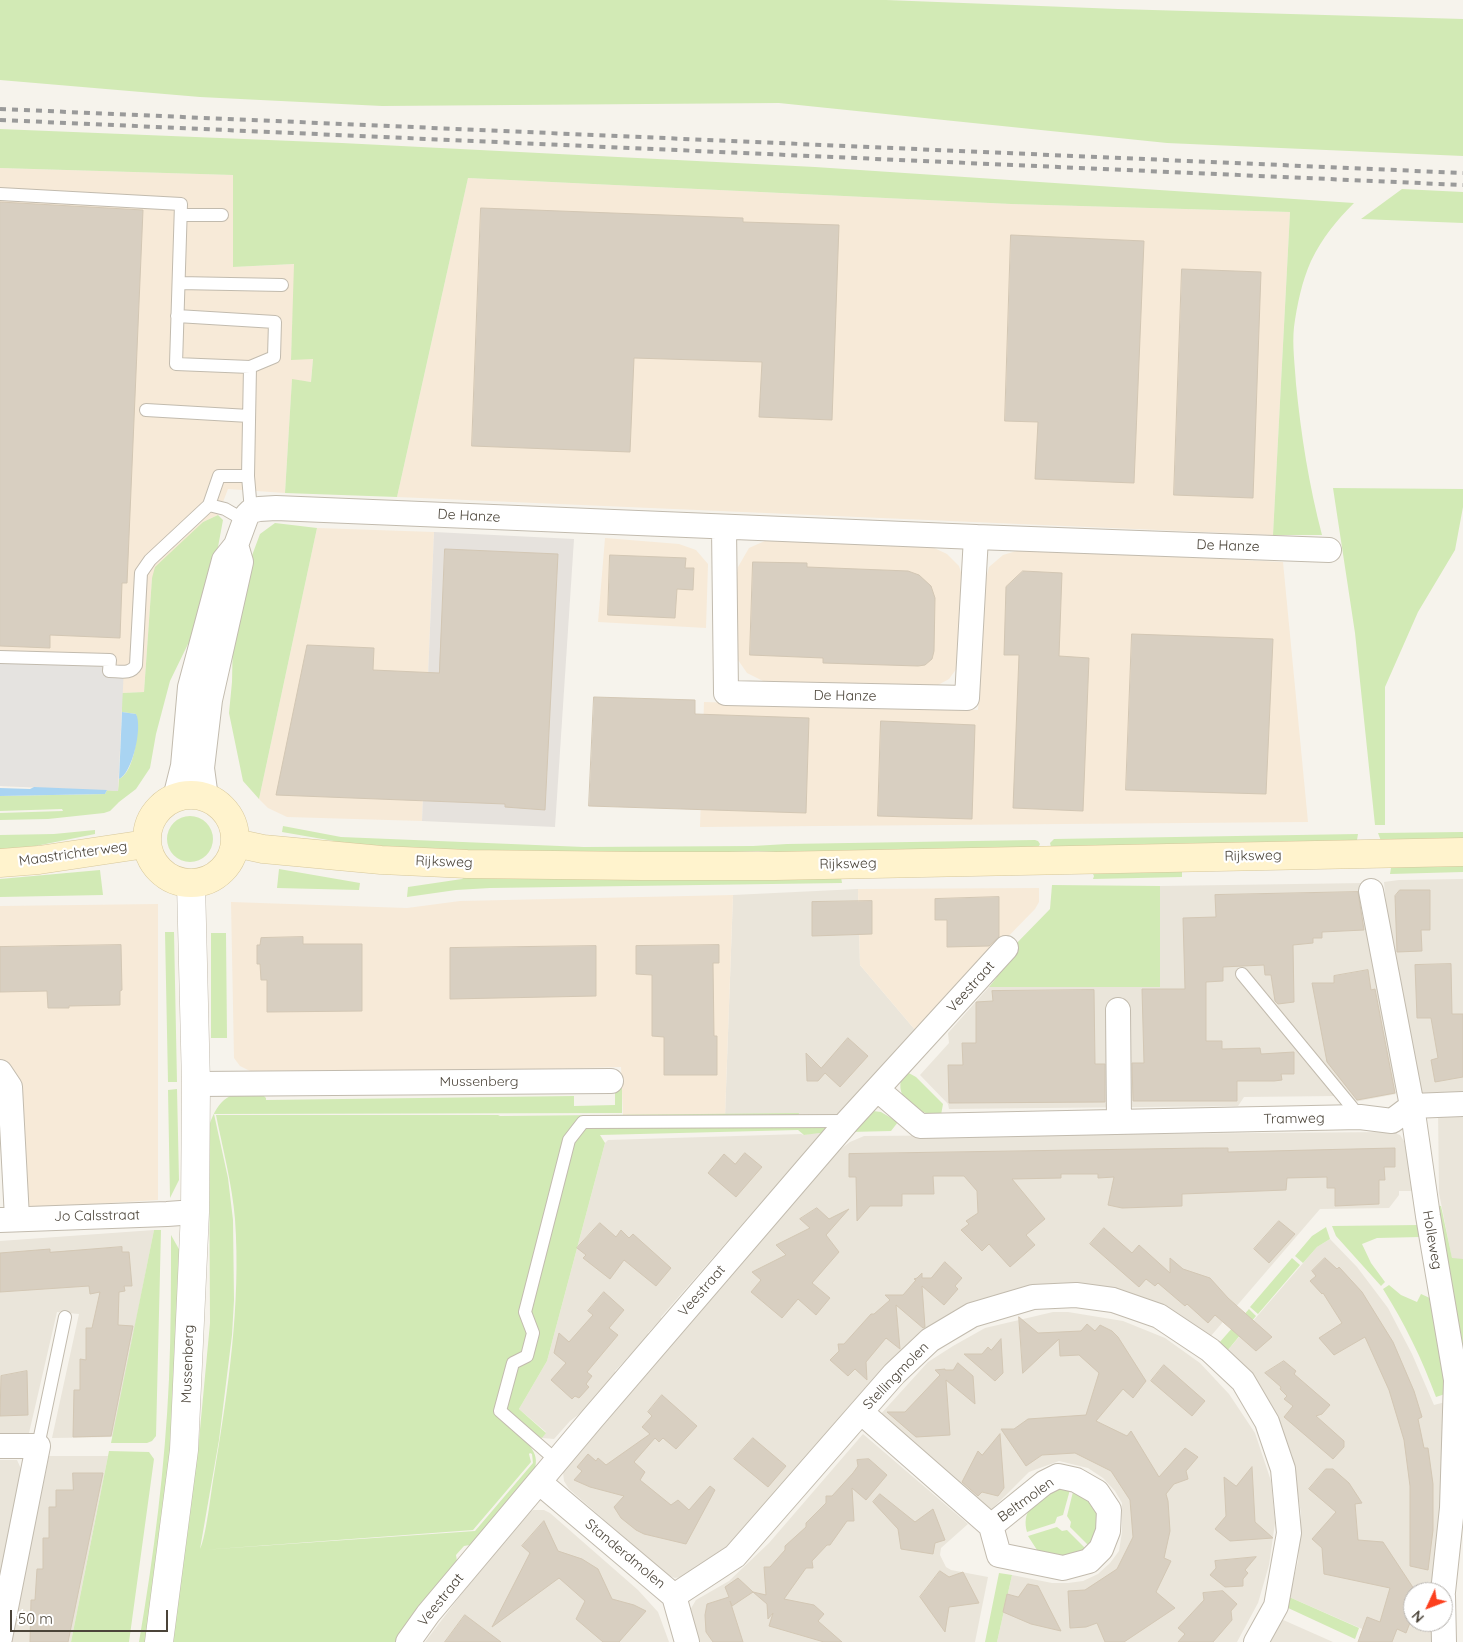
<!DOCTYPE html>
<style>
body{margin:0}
#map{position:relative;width:1463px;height:1642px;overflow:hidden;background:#f6f3ec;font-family:Quicksand,sans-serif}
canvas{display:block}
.north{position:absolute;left:1403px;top:1582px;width:50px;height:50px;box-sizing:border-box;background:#fff;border:1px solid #b7b4b0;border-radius:50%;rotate:227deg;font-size:14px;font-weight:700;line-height:20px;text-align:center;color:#4b4439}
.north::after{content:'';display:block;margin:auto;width:18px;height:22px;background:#fc3f1d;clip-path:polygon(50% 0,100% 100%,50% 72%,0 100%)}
.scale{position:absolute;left:10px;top:1610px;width:158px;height:22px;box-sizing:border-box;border:2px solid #4b4439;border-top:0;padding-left:6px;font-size:15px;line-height:18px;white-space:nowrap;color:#4b4439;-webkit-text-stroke:4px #fff;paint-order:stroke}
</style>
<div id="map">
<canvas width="1463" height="1642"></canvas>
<div class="north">N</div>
<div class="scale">50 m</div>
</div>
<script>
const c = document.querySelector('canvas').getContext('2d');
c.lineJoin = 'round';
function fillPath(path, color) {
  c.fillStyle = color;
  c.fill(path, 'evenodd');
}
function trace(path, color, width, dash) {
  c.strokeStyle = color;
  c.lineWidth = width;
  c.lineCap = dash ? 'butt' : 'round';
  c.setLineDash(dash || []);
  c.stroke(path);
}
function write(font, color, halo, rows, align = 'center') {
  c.font = font + ' Quicksand,sans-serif';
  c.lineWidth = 4.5;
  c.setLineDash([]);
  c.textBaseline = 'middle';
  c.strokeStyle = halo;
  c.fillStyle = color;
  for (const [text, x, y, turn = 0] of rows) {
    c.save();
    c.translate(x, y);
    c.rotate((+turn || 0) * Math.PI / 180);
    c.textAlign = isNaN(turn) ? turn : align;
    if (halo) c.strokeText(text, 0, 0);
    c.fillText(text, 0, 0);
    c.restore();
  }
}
fillPath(new Path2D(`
 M1463 879V1093L1418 1094 1395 966 1386 904 1384 882 1399 880Z
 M1364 883 1388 1033 1396 1094 1354 1102 1336 1096 1244 1097 1238 1106 949 1109 948 1104 920 1075 949 1043 948 1033 989 987H1160V886Z
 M858 889 860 965 916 1031 839 1117 725 1116 733 895Z
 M1438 1108H1463V1259H1452L1439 1193Z
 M818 1132 821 1134 661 1317V1319L648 1333 649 1335 615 1371 616 1373 582 1412 570 1421 554 1439 542 1438 546 1432 519 1409 547 1361 605 1143 608 1140 801 1134 804 1135Z
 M1392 1132 1400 1135 1404 1141 1414 1191H1399V1195L1389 1208 1320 1209 1210 1337 1171 1311 1026 1289 1000 1294 974 1303 934 1324 897 1354 863 1390 734 1540 719 1553 680 1577 675 1578 666 1574 569 1489 564 1481 563 1472 567 1464 810 1183 838 1151 850 1142 864 1136Z
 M154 1230 113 1437 52 1438 79 1314 57 1312 29 1433H0V1241Z
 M1330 1239 1357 1267 1388 1308 1412 1354 1434 1405 1449 1401V1424L1433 1592H1413V1622H1433V1642H1392L1289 1597 1298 1561 1301 1514 1292 1455 1274 1414 1227 1351 1317 1247Z
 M1053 1312H1068L1123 1321 1165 1338 1200 1363 1229 1394 1255 1433 1271 1481 1275 1523 1269 1565 1258 1603 1237 1642H997L1012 1575 1052 1583H1068L1083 1581 1098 1574 1110 1563 1119 1551 1122 1532V1503L1115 1491 1103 1478 1088 1468 1059 1461 1029 1472 991 1510 981 1509 879 1416 928 1362 953 1346 985 1328Z
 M863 1434 968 1524 941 1548 940 1555 946 1567 951 1570 988 1577 975 1642H700L690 1610 696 1600 729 1581 769 1543Z
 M49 1456H108L71 1642H11Z
 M0 1460H17L22 1471 0 1575Z
 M533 1510H544L550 1513 638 1590 658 1612 669 1642H425L460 1596 525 1516Z
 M1281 1619 1333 1642H1268Z`), '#eae5da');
fillPath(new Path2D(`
 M0 168 234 175 233 267 295 264 291 359H313L311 382 292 380 285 493 228 489 218 515 203 522 152 578 144 692 122 693 118 791 0 786Z
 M468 178 1011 204 1290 212 1273 535 397 497Z
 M317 528 434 532 422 821 287 817 268 808 259 799Z
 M605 538 679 544 696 550 708 564 706 628 598 622Z
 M767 540 932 547 947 554 959 566 964 582 961 656 957 668 949 679 938 685 925 689 767 683 747 673 736 657V578L738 567 749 548Z
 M1023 549 1283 562 1308 822 700 827 704 702 978 710 985 582 989 567 1003 555Z
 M1039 888V902L1035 909 916 1031 860 965 858 889Z
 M733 895 725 1116 623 1115 621 1067 260 1076 240 1066 234 1058 231 902 407 908 460 901Z
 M158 904V1200L31 1208 25 1199 0 1064V906Z`), '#f7ead8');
fillPath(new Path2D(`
 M434 532 574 539 555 827 422 821Z`), '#e6e2dd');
fillPath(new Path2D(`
 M0 0H886L1118 9 1463 19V156L1167 143 779 103 382 106 200 97 0 80Z
 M0 129 342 143 815 167 1354 203C1336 221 1323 237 1311 261 1302 281 1297 305 1294 327 1292 345 1295 366 1296 384 1301 435 1309 485 1322 535H1273L1290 212 1011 204 468 178 397 497 285 493 292 379 311 382 313 359 291 360 294 264 233 267V175L0 168Z
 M1402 189 1463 192V223L1361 219Z
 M1333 488 1463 489V507L1455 550 1418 612 1385 687V825H1375L1355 633Z
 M218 515 223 520 218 547 195 642 194 646 188 644 170 681 156 734 150 768 136 789 119 802 110 811 104 813 48 819 0 820V813L63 811 62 809 0 811V796L105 794 107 790 118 791 119 779C135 772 139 730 136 714L122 712V693L144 692 152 578 155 567 203 522Z
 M275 523 317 528 259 799 243 781 229 713 232 682 233 635 244 577 260 534Z
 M167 839a23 23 0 1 1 46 0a23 23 0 1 1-46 0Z
 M283 826 341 837 584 847 753 846 787 844 1035 840 1038 841 1040 844 1038 848 795 853 758 851 640 855 413 850 334 843V841L282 832Z
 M95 830V834L21 849 0 851V835L54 834Z
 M1463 832V841H1381L1378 833Z
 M1358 834 1357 840 1350 843 1051 847 1050 843 1054 839Z
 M1463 865V872L1390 874 1391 868 1389 867Z
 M279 869 360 883 359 890 277 888Z
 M100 870 103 895 0 897V879Z
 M1182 871V877L1093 879 1094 876 1092 872Z
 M465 877H841L842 883 490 888 456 890 407 897 408 887 462 879Z
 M1052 885 1160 886V987H989L997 977 993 973 1011 949 1050 909Z
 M165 932H174L177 1082H168Z
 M211 933H226L227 1038H211Z
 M905 1071 916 1077 943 1104 941 1115C917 1116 889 1096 905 1071Z
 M622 1084V1113L214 1114 228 1178 233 1220 234 1300 232 1335 219 1440 200 1549C206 1538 211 1491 214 1475 228 1391 241 1305 235 1219 232 1184 223 1150 216 1115H498L500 1116 799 1113 798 1117H839L821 1134 819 1133 804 1135 798 1130 600 1135 605 1143 547 1361 519 1409 546 1433 542 1438 538 1436 530 1446C536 1455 537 1459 535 1469L470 1545 464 1546 456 1555 457 1561 395 1642H169L181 1571 199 1440 210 1323 209 1126C219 1097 230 1092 259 1091L266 1098V1100L574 1096V1106L615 1105V1089ZM530 1453 532 1454 533 1463 475 1531 202 1550 473 1530 531 1462 529 1454Z
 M177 1089 179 1180 170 1198 168 1090Z
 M873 1111 881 1112 898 1122 891 1131 849 1132 864 1115Z
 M1434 1206H1441L1452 1258 1463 1259V1366Z
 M1419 1225 1420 1237 1377 1238 1362 1244 1371 1263 1385 1282 1381 1286 1336 1236 1332 1226Z
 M1326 1227 1330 1239 1317 1247 1303 1263 1295 1256 1312 1236Z
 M154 1230H161L156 1436 152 1441 147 1443H111Z
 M171 1235 180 1251 174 1441 149 1642H139C154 1555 165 1467 169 1379 171 1331 171 1283 171 1235Z
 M1292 1258 1300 1265 1258 1314 1250 1307Z
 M1389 1285 1401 1295 1417 1302 1421 1294 1432 1299 1446 1378 1443 1379 1445 1394 1436 1397C1422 1359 1405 1324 1383 1289Z
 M1249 1309 1256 1316 1227 1351 1219 1343Z
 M109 1451 149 1452 154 1459 129 1642H71Z
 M1071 1486 1063 1515 1057 1517 1055 1523 1027 1532C1022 1513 1032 1505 1044 1490Z
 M1074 1488C1084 1491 1087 1495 1092 1503 1106 1522 1100 1529 1091 1548L1070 1527 1071 1522 1067 1516Z
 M1057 1527 1062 1531 1067 1530 1088 1551 1076 1559 1049 1558 1037 1550 1028 1536Z
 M999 1573 1012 1575 997 1642H985Z
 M1289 1597 1359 1628 1355 1639 1286 1607Z`), '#d2eab5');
fillPath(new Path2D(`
 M0 660 124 667 118 791 0 786Z`), '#e5e3e0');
fillPath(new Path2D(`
 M122 712 136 714C143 727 132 774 119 779Z
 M34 787 107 790 105 794 0 796V788L30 789Z`), '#a9d4f2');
const building = new Path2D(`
 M0 202 143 210 127 583H122L120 638 50 635V648L0 646Z
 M481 208 743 218V222L839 225 832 420 759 417 762 362 634 358 630 452 472 446Z
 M1011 235 1144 241 1134 483 1035 479 1038 422 1005 421Z
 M1182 269 1261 272 1253 498 1174 495Z
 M445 549 558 554 545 810 505 807V804L276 795 307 645 374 648 373 670 439 673Z
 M610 555 686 558 685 568H694L693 590 677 589 675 618 608 615Z
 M753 562 807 563V567L908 571 919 575 931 586 935 598 934 651 932 659 925 665 918 666 823 663V658L750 655Z
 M1023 571 1062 573 1059 656 1089 658 1083 811 1013 808 1019 655H1004L1006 587Z
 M1132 634 1273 639 1266 794 1126 790Z
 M594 697 695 700V714L809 718 806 813 589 806Z
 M881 721 975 725 972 819 878 816Z
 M1400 890H1430V930H1421L1422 951 1397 952 1395 896Z
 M1358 892 1364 930 1322 932V938H1313V943L1293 945 1294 1002 1278 1004 1275 1001 1271 975H1265L1264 965 1223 967V981L1206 982V1041H1222V1049L1260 1048 1261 1054 1294 1052V1074H1281L1282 1080 1274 1081H1237V1101H1133L1132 1063H1144L1142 989H1185L1183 918 1216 917 1215 895Z
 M999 897V937L989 946 947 947V920H935V899Z
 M872 901V934L812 936V902Z
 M303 937V944H362V1011L267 1012V980H261L260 964H257V945H260L261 938Z
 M121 945 122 990 120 991V1005L69 1006V1008H48L47 991 0 992V947Z
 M719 945V963H713L714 1036H717V1075H664V1037L652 1036V975L636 974V946Z
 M596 946V996L450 999V948Z
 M1451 964 1452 1014H1463V1077L1435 1082 1431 1060 1438 1058 1431 1018H1417L1415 965Z
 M1368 970 1371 990 1375 989 1395 1093 1357 1100 1327 1062 1312 983H1334V976Z
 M1094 990 1095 1064H1105V1102L949 1103 948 1065H963L962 1043H976V1002L993 1001 992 991Z
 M848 1038 868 1056 840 1087 825 1073 818 1081H807L806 1053 821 1068Z
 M1205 1148H1228V1152L1395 1148V1167H1384L1385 1180H1379V1204L1335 1206V1188H1327V1177L1287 1178 1286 1190 1182 1194V1206L1122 1208 1108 1205 1114 1177 1098 1178V1174H1061V1178L1012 1179 1045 1219 1026 1235 1035 1245 1010 1267 989 1244 982 1251 961 1230 969 1224 966 1221 978 1213 977 1191 964 1176H933L934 1194H902V1206H870L857 1221 856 1177H849V1154Z
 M745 1153 762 1167 736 1197 708 1173 724 1154 735 1164Z
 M817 1208 829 1219 849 1209 826 1235 839 1252 812 1283 830 1298 816 1315 798 1299 782 1318 751 1292 761 1280 752 1272 786 1255 776 1245 810 1228 800 1219Z
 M1279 1221 1295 1234 1269 1263 1254 1249Z
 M600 1223 616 1237 621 1230 629 1238 633 1234 671 1268 656 1286 624 1260 610 1279 583 1258 586 1255 577 1248Z
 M1104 1228 1132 1253 1139 1245 1170 1273V1258L1183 1269 1210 1278 1228 1298 1272 1337 1256 1351 1215 1315 1208 1323 1187 1304 1185 1306 1158 1283 1155 1286 1146 1279 1139 1287 1090 1244Z
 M122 1247V1252H129L132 1286H124L125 1291 119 1292 118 1325 133 1326 111 1436 73 1437 74 1390H80V1359L86 1360V1328H92L100 1292 90 1294 89 1286 0 1292V1253L50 1249V1252Z
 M1325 1258 1337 1269 1339 1267 1362 1292 1393 1342 1414 1391 1422 1417 1418 1419 1424 1448H1428L1433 1484V1530L1428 1570 1410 1566V1486L1404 1440 1389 1390 1365 1337 1334 1355 1319 1338 1342 1323 1323 1293 1322 1294 1310 1281 1316 1276 1312 1271Z
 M945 1262 962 1278 955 1286 958 1289 944 1305 922 1286 925 1327 923 1328 896 1305 900 1349 886 1338 866 1362 867 1380 855 1369 848 1376 830 1360 839 1351 838 1344H844L871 1314H874L890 1300 885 1295H903L916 1280 914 1279 917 1278 922 1273V1278H931Z
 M604 1292 624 1310 609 1328 618 1335 587 1372 592 1376 586 1384 589 1387 579 1398 575 1396 572 1399 551 1380 566 1363 554 1353 559 1333 569 1342 593 1315 588 1311Z
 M1019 1317 1038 1333 1081 1331 1087 1324 1095 1331 1100 1325 1112 1331 1118 1337 1146 1381 1133 1398 1123 1389 1096 1421 1127 1436 1131 1431 1159 1477 1185 1448 1198 1457 1186 1471 1188 1479 1174 1484 1166 1494 1168 1501 1170 1531 1164 1558 1171 1561 1156 1592 1175 1608 1124 1642H1105L1097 1623 1086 1627 1070 1628 1068 1591 1085 1590 1117 1569 1133 1537 1130 1500 1111 1471 1075 1453 1042 1455 1026 1466 1001 1429H1014L1028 1419 1086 1415 1099 1373 1079 1355 1060 1356 1059 1339 1023 1373Z
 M1001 1339 1003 1373 995 1381 964 1354H982L988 1347 991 1350Z
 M1284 1361 1296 1371 1294 1374 1330 1405 1322 1414 1316 1416 1344 1441V1447L1333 1459 1284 1417 1293 1406 1284 1399 1287 1396 1280 1389 1281 1387 1265 1373Z
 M958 1363 973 1376 975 1404 946 1380 950 1435 916 1437 887 1412H905L940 1375 935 1370 945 1369V1370H953Z
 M1164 1365 1205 1401 1192 1416 1151 1381Z
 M27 1371 28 1415 0 1416 1 1376Z
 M662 1395 697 1426 676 1449 663 1438 659 1442 655 1438 634 1462 645 1472 640 1480 671 1505 678 1500 689 1510 710 1486 715 1490 686 1544 644 1534 636 1530 621 1518 614 1507 624 1496 590 1487 574 1480 582 1471 577 1467 588 1454 596 1461 598 1458 606 1465 650 1434 642 1427 652 1416 648 1412Z
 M1000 1434 1004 1488 998 1496 982 1492 978 1496 962 1482 978 1451 982 1455Z
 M753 1438 786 1466 768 1487 734 1459Z
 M869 1459 887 1475 866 1500 852 1488 854 1521H847L830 1545H827L812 1561 813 1568H806L784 1599 814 1605 824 1614 818 1621 842 1642H824L769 1626 773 1613 768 1619 767 1604 753 1592 732 1606 730 1601 743 1642H713L706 1632 705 1615 707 1604 729 1597 725 1587 738 1578 753 1592 766 1595 764 1567H770L785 1550V1546L806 1527V1523L826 1503V1496H832L853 1473 858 1466 857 1460Z
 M1252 1467 1255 1522 1273 1538 1230 1541 1215 1529 1226 1516 1224 1477 1236 1486Z
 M1326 1469H1333L1349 1483 1362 1503 1355 1504 1358 1540 1383 1542 1416 1592H1413V1615L1406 1633 1397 1629 1392 1642H1358L1367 1617 1380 1622 1390 1588 1324 1574 1322 1548 1312 1539 1336 1512 1309 1489Z
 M73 1473H103L68 1642H30L31 1600H35L37 1569H43V1538H49V1507H56V1490H73Z
 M880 1494 915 1522 933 1509 945 1540 935 1543 933 1554 901 1549 898 1529 873 1502Z
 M544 1521 558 1551 582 1559 598 1569 612 1599 634 1605 646 1611 619 1642H603L576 1619 585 1601 559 1578 492 1627 530 1553 522 1546Z
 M1256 1557 1245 1570 1248 1573 1243 1579V1586L1225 1587 1210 1575 1216 1568 1215 1561Z
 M940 1571 949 1577 963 1572 979 1603 949 1607 945 1632 920 1597Z
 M1028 1584 1038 1586 1061 1631 1031 1624 1003 1612 1007 1594 1018 1597Z
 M1223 1591 1237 1604 1231 1611 1232 1620 1213 1642H1178L1185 1634 1178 1628 1204 1600 1203 1593Z
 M465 1615 501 1642H445Z`);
fillPath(building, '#d8cfc1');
trace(building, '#d3c7b4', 1);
const service = new Path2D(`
 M0 194 181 204 176 364 250 367 248 476 251 511
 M181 215H222
 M179 283 282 285
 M177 316 275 322 274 357 250 367
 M146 410 249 416
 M209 505 219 476H248
 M0 657 110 660 109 671C119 671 131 675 136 665L141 573 150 560 209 505 225 509 244 520
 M1242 974 1360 1117
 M38 1446 65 1317
 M557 1461 500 1411 513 1363 527 1356 533 1333 525 1312 569 1140 583 1122 848 1121`);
const minor = new Path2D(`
 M976 537 1329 550
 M175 798 183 766 190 687 224 560 236 545 247 515 251 511 259 509 276 508 976 537 967 698 726 693 724 528
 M206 798 202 768 210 700 241 562 236 545
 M1371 891 1412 1106 1428 1216 1456 1380 1452 1508 1443 1592
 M1118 1010 1119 1122
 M0 1072 10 1087 17 1218
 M196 1084 611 1081
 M878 1090 920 1126 1360 1117 1392 1121 1412 1106 1463 1104
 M0 1220 167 1214 195 1212
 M861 1412 991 1526
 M0 1446H38L0 1638
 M1058 1476 1076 1480 1097 1492 1109 1510 1108 1531 1101 1549 1089 1561 1063 1568 999 1555 991 1526 1044 1483Z
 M539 1482 674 1596 687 1642
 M674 1596 735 1556 894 1374 930 1340 972 1315 1033 1297 1076 1295 1113 1300 1159 1316 1210 1350 1243 1381 1267 1422 1283 1469 1289 1533 1276 1606 1256 1642
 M1443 1596 1444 1642
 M408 1642 428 1614 591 1420 848 1121 1006 948`);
const tertiary = new Path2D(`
 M159 1642 184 1450 195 1212 196 1084 191 884`);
const secondary = new Path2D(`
 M147 839a44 44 0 1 1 88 0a44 44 0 1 1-88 0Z
 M235 843 263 849 381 860 467 864 642 866H775L1463 852
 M0 863 39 860 146 844`);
trace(service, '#c2bbae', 14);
trace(minor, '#c2bbae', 26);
trace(tertiary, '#c2bbae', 29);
trace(secondary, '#d6c79b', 29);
trace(service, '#fff', 12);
trace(minor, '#fff', 24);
trace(tertiary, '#fff', 28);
trace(secondary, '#fff3cd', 28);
trace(new Path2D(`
 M0 109 1463 173
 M0 120 1463 185`), '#9a9a9a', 4, [6, 6]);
write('14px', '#4b4439', '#fff', [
 ["De Hanze",469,516,3],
 ["De Hanze",1228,546,2],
 ["De Hanze",845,696,1],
 ["Maastrichterweg",73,854,-8],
 ["Rijksweg",1253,856,-1],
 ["Rijksweg",444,862,2],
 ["Rijksweg",848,864,-1],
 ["Veestraat",971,987,-48],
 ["Mussenberg",479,1082],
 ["Tramweg",1294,1119,-1],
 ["Jo Calsstraat",97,1216,-1],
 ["Holleweg",1432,1240,80],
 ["Veestraat",702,1291,-49],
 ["Mussenberg",188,1364,-88],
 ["Stellingmolen",896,1376,-46],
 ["Beltmolen",1026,1500,-36],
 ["Standerdmolen",625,1554,40],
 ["Veestraat",441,1600,-51]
]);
</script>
